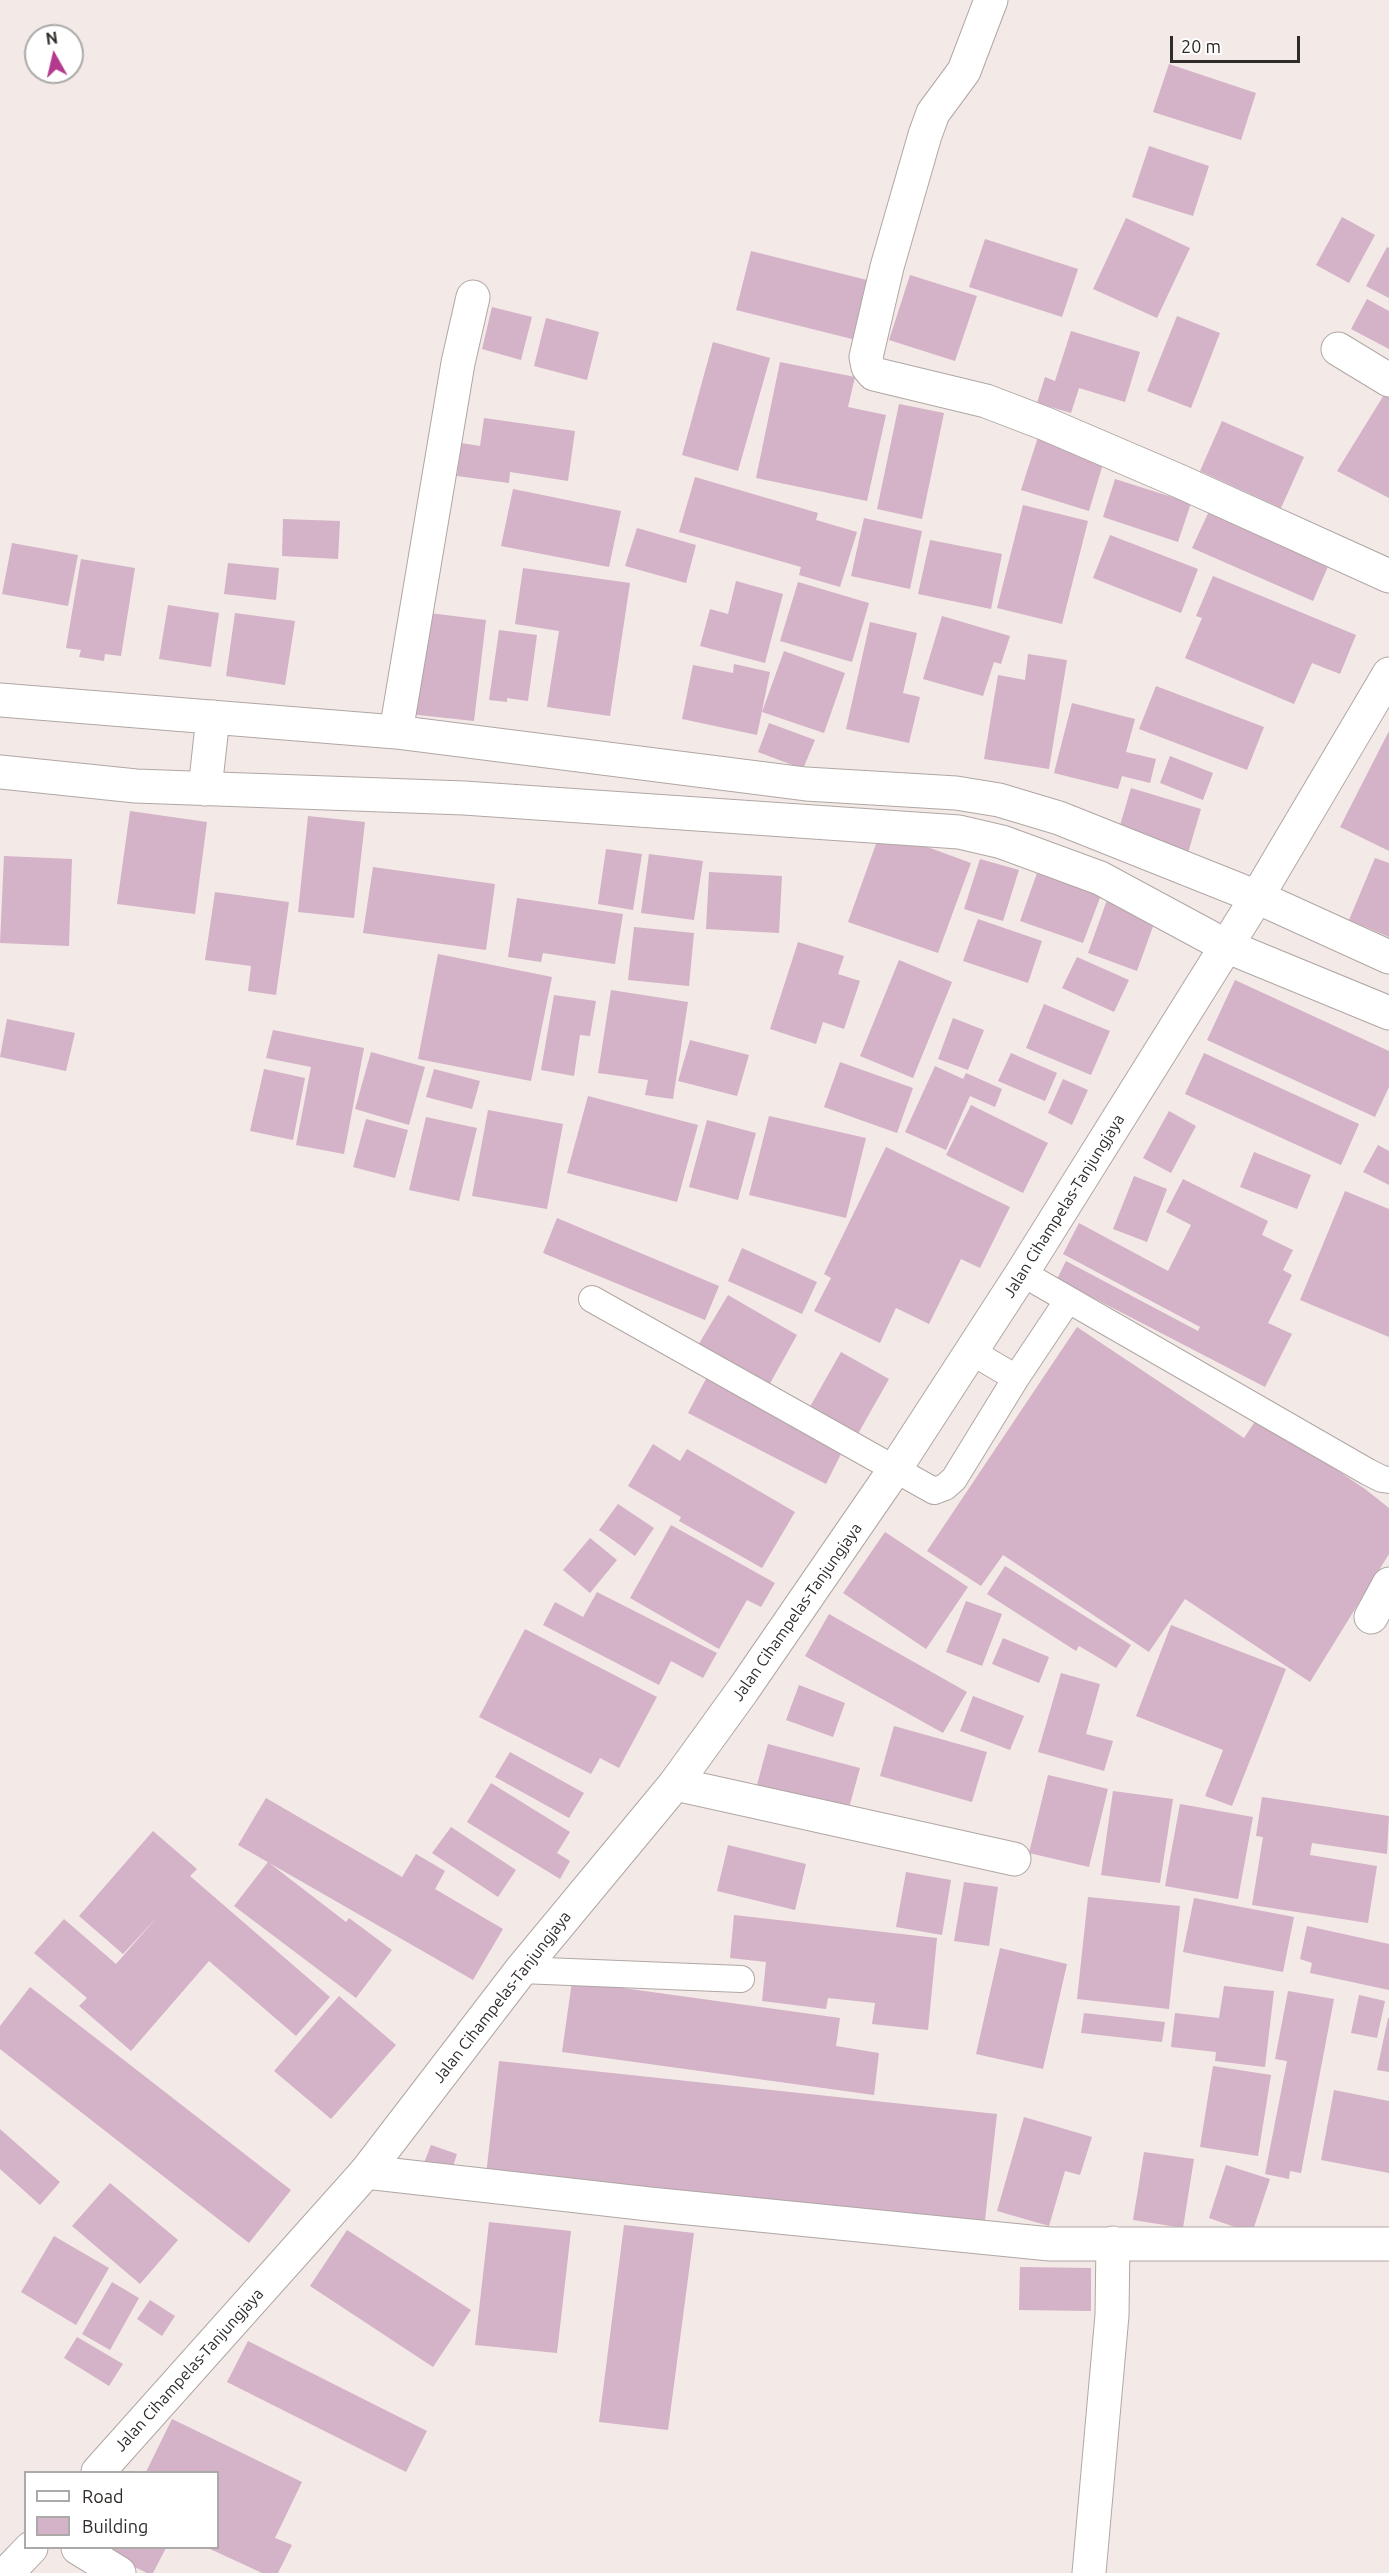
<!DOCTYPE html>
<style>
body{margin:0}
#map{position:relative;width:1389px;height:2573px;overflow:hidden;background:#f3e9e6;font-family:Ubuntu,sans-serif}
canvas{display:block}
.legend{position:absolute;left:24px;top:2471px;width:195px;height:78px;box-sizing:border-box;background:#fff;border:2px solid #abaaa9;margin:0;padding:8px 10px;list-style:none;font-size:18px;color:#2e2b29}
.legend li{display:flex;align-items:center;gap:12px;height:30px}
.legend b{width:30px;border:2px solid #abaaa9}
.north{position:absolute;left:24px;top:24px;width:60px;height:60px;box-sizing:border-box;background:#fff;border:2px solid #abaaa9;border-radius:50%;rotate:352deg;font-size:16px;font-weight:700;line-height:24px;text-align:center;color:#2e2b29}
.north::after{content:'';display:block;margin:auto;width:21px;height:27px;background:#b33a8e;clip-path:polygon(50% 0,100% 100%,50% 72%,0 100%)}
.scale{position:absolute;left:1170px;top:36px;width:130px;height:27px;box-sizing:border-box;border:3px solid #2e2b29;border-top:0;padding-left:8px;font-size:18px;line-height:21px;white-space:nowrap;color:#2e2b29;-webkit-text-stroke:4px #fff;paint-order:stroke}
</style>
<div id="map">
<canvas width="1389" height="2573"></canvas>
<ul class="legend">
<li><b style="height:8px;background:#fff"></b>Road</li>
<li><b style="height:16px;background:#d4b2c7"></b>Building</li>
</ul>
<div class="north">N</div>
<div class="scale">20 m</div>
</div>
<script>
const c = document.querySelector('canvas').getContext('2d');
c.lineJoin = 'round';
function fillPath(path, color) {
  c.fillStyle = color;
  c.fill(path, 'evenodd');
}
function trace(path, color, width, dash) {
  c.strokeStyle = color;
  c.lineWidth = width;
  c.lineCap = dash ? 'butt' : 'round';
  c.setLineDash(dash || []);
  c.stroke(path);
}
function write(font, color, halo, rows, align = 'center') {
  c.font = font + ' Ubuntu,sans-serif';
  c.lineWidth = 5;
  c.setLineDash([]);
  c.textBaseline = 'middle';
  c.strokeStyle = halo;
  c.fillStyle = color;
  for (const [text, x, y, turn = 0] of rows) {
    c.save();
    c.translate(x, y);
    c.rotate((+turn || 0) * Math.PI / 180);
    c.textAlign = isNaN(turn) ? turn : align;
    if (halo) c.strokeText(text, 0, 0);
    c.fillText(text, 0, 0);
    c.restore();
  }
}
fillPath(new Path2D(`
 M1169 64 1256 93 1241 140 1153 112Z
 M1149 146 1209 166 1193 216 1132 197Z
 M1342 217 1375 235 1349 283 1316 265Z
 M1126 218 1190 248 1157 318 1093 289Z
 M985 239 1078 269 1062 317 969 287Z
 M1387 247 1389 248V298L1366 286Z
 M751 251 871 281 856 340 736 310Z
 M910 275 977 296 955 361 889 340Z
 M1367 299 1389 311V349L1351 329Z
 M492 307 532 317 521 360 482 349Z
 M1177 316 1220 333 1191 408 1147 391Z
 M546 318 599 332 587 380 534 366Z
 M1071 331 1140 352 1125 402 1079 388 1071 413 1037 403 1045 377 1055 381Z
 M713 342 770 358 738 471 682 455Z
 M780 362 855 377 848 407 886 415 867 501 756 478Z
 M1387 390 1389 391V498L1337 471Z
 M899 404 944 413 922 519 877 509Z
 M484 418 575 431 568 481 510 472 509 483 457 476 461 443 480 446Z
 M1222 421 1304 457 1281 508 1200 471Z
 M1038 437 1105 457 1089 511 1021 490Z
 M695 477 818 513 816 520 857 532 840 587 799 575 801 567 679 532Z
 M1115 479 1191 503 1178 542 1103 517Z
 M513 489 621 511 609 567 501 546Z
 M1023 505 1088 521 1062 624 997 608Z
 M1210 509 1330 562 1313 601 1192 548Z
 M864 518 922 531 910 589 851 576Z
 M283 519 340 521 338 559 282 556Z
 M637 528 696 545 686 583 625 566Z
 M1110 535 1198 569 1181 613 1093 578Z
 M930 540 1002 554 991 609 918 594Z
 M12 543 78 555 68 606 2 594Z
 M81 559 135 568 121 656 105 654 104 661 79 657 81 650 66 648Z
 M228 563 279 568 276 600 224 594Z
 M523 568 630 583 610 716 547 707 559 631 515 624Z
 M1213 576 1356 635 1340 674 1312 663 1294 704 1185 658 1202 618 1196 616Z
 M736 581 783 594 765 663 700 646 710 609 728 614Z
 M798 582 869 603 852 662 780 641Z
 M168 605 219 613 211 667 159 659Z
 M421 612 486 620 474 721 409 714Z
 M235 613 295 621 285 685 226 676Z
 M942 616 1010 636 1001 664 994 662 983 696 923 679Z
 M870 622 917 633 903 693 920 697 909 743 846 729Z
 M499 630 537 635 528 701 507 698V702L489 700Z
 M784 651 845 673 824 733 762 712Z
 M1028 654 1067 660 1049 769 984 759 998 675 1025 680Z
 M734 664 770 672 757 735 682 719 693 665 733 673Z
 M1156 686 1264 727 1247 770 1139 729Z
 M1072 703 1135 719 1126 752 1156 759 1150 783 1122 776 1118 789 1054 773Z
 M769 723 815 740 803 769 758 752Z
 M1389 731V851L1340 827Z
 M1170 756 1213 773 1203 800 1160 783Z
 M1131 788 1201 809 1188 853 1118 832Z
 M130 811 207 822 195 914 117 904Z
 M308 816 365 822 354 918 298 912Z
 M881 830 971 863 938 953 848 922Z
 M606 849 642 854 633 910 598 904Z
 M649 854 703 861 694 920 641 913Z
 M4 856 72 859 69 946 0 943Z
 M1375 858 1389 863V937L1349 920Z
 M980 859 1019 870 1003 921 964 909Z
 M373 867 495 884 486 950 363 933Z
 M709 872 782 876 779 933 706 929Z
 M1037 873 1101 895 1083 943 1020 921Z
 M215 892 289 902 276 995 248 991 251 966 205 960Z
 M517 898 623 914 615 964 543 953 541 962 508 957Z
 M1107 900 1156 918 1137 971 1088 953Z
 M978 919 1042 941 1028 983 963 961Z
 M634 927 694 933 689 986 628 980Z
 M798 942 844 956 838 974 860 981 844 1029 823 1022 816 1044 770 1029Z
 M438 954 552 977 531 1081 418 1059Z
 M1077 957 1129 980 1114 1012 1062 988Z
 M899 960 952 982 913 1078 860 1056Z
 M1235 980 1389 1051V1087L1375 1117 1207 1040Z
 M611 990 688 1002 673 1099 645 1095 648 1080 598 1073Z
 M554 995 596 1001 590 1036 580 1035 574 1076 541 1070Z
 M1044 1004 1110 1031 1091 1075 1026 1048Z
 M953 1018 984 1030 968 1070 938 1059Z
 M7 1019 75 1033 66 1071 0 1057Z
 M273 1030 364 1048 344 1154 296 1145 311 1067 266 1058Z
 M690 1040 749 1055 737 1096 678 1081Z
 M371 1052 425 1067 409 1125 355 1109Z
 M1011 1053 1057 1073 1045 1101 998 1081Z
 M1204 1053 1359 1124 1341 1165 1185 1094Z
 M840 1062 913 1088 897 1133 824 1107Z
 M935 1066 963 1079 966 1073 1002 1089 995 1107 970 1096 946 1150 905 1132Z
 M264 1069 305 1078 293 1140 250 1131Z
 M434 1069 480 1081 472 1109 426 1097Z
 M1063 1079 1088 1090 1072 1125 1048 1113Z
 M588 1096 698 1125 677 1202 567 1173Z
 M971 1105 1048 1143 1023 1193 946 1155Z
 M488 1110 563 1124 547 1209 472 1196Z
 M1169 1111 1196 1126 1171 1173 1143 1158Z
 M769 1116 866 1138 846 1218 749 1195Z
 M426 1117 477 1128 459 1201 409 1190Z
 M366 1119 408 1130 395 1178 353 1167Z
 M707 1120 756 1133 738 1200 689 1187Z
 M1378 1145 1389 1151V1185L1363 1172Z
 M886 1147 1010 1207 980 1268 961 1259 929 1324 896 1308 880 1343 814 1311 831 1278 824 1274Z
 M1254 1152 1311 1175 1297 1209 1240 1187Z
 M1134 1176 1167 1189 1147 1242 1113 1229Z
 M1183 1179 1268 1221 1262 1235 1293 1250 1283 1270 1292 1275 1268 1323 1292 1334 1265 1387 1057 1279 1066 1261 1198 1331 1200 1327 1063 1254 1079 1223 1168 1271 1191 1225 1166 1212Z
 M1345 1191 1389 1209V1337L1300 1300Z
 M557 1218 719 1286 705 1320 543 1253Z
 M742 1248 817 1282 802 1314 728 1281Z
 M728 1295 797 1335 768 1387 697 1347Z
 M1077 1327 1244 1438 1258 1417 1365 1489 1389 1508V1554L1310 1682 1185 1599 1149 1652 1003 1555 981 1586 927 1551Z
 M841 1352 889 1379 855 1439 807 1412Z
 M708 1375 845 1446 826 1484 688 1413Z
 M653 1444 680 1461 687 1449 795 1512 762 1568 679 1521 681 1517 628 1486Z
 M618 1504 654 1528 635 1556 599 1530Z
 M671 1525 775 1583 761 1607 747 1600 719 1649 630 1598Z
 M885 1532 968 1587 926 1649 843 1593Z
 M590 1538 617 1560 590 1593 563 1570Z
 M1005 1566 1131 1645 1116 1668 1079 1646 1076 1651 987 1594Z
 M597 1592 717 1653 703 1678 671 1661 659 1685 543 1625 555 1602 583 1617Z
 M966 1601 1002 1614 982 1666 946 1652Z
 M829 1614 967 1692 943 1733 805 1656Z
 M1171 1625 1286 1669 1232 1806 1205 1796 1223 1750 1136 1716Z
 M525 1629 657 1697 619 1768 600 1758 591 1774 479 1717Z
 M1003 1638 1049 1657 1039 1683 992 1664Z
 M1061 1673 1100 1684 1086 1734 1113 1741 1104 1771 1038 1752Z
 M799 1685 845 1703 833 1737 786 1720Z
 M973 1696 1024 1716 1010 1750 960 1731Z
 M894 1726 987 1752 972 1802 880 1776Z
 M768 1744 860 1768 847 1815 755 1792Z
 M510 1752 584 1793 569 1818 495 1777Z
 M1048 1775 1108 1789 1089 1867 1029 1853Z
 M491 1783 570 1832 557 1853 570 1861 560 1879 467 1822Z
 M1113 1791 1173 1799 1160 1883 1101 1875Z
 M1262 1797 1389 1816 1387 1854 1312 1843 1310 1855 1377 1866 1368 1923 1252 1905 1263 1837 1256 1836Z
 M266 1798 402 1877 416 1854 445 1871 435 1889 503 1929 473 1980 238 1845Z
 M1180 1804 1253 1817 1238 1899 1165 1886Z
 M451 1827 516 1870 498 1897 432 1853Z
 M153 1831 197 1869 190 1876 330 1997 296 2036 209 1961 131 2051 79 2006 87 1998 34 1953 64 1919 116 1964 159 1915 123 1954 79 1916Z
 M728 1845 806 1864 795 1910 717 1891Z
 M268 1862 346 1922 349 1918 392 1950 356 1998 234 1906Z
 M906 1872 951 1880 942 1935 896 1927Z
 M964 1882 998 1887 989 1946 954 1941Z
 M1088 1897 1180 1906 1169 2009 1077 1999Z
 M1194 1898 1294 1917 1283 1972 1183 1952Z
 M734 1915 937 1938 928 2030 872 2024 875 2003 828 1998 826 2009 762 2001 766 1962 730 1958Z
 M1307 1926 1389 1944V1990L1310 1973 1312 1963 1300 1959Z
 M1000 1948 1067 1964 1043 2069 976 2054Z
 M572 1981 840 2018 836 2046 879 2053 874 2095 562 2052Z
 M1224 1986 1274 1991 1265 2067 1215 2061 1216 2052 1171 2047 1175 2013 1219 2018Z
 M30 1987 291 2190 249 2243 0 2049V2026Z
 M1288 1991 1334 1999 1301 2173 1290 2171 1289 2179 1265 2174 1287 2061 1275 2059Z
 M1359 1995 1385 2001 1377 2038 1351 2033Z
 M339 1996 396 2045 331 2119 274 2071Z
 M1084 2013 1165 2022 1162 2042 1081 2033Z
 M1388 2018H1389V2072L1377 2070Z
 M499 2061 997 2114 984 2229 486 2175Z
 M1213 2066 1271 2075 1258 2156 1200 2147Z
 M1334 2090 1389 2101V2173L1321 2160Z
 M1024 2117 1092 2137 1080 2175 1065 2171 1049 2226 997 2211Z
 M0 2129 60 2182 40 2205 0 2169Z
 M431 2145 457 2154 451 2172 424 2163Z
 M1144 2152 1194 2159 1183 2228 1133 2220Z
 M1226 2165 1270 2179 1252 2233 1209 2218Z
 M110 2183 178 2240 140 2284 72 2226Z
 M489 2222 571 2231 557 2353 475 2345Z
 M624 2225 694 2233 668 2430 599 2422Z
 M347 2230 471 2310 433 2367 310 2286Z
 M54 2236 109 2268 76 2325 21 2292Z
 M1020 2267 1091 2268V2311L1019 2310Z
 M112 2282 139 2298 110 2350 82 2334Z
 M150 2300 175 2316 162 2336 137 2319Z
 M77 2337 123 2364 109 2386 64 2358Z
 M248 2341 427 2431 406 2472 227 2382Z
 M172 2419 302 2482 275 2538 292 2545 278 2573H262L208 2548H218V2472H146Z
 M95 2548H166L153 2573H147Z`), '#d4b2c7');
const service = new Path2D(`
 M1022 1273 1368 1472 1382 1479 1389 1480
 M592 1299 934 1491 945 1487 954 1479 1016 1378 1068 1300
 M972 1352 1016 1378
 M521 1970 741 1979`);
const minor = new Path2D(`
 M991 0 964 71 933 113 925 135 887 267 866 357 868 367 874 374 986 401 1046 424 1179 481 1389 576
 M1338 349 1389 380
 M0 700 396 732 806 784 956 793 999 800 1059 818 1257 897 1389 957
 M396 732 458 363 473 297
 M0 772 136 786 464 798 959 832 1002 842 1100 878 1226 946 1389 1013
 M205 789 213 717
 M1371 1617 1389 1584
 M675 1784 1014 1859
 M366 2172 649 2204 1050 2244H1389
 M78 2548 119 2573
 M1089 2573 1112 2315 1113 2243`);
const secondary = new Path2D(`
 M98 2472 366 2172 521 1970 675 1784 743 1690 895 1469 1022 1273 1257 897 1389 674
 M7 2573 31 2548`);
trace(service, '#b0a7a4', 28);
trace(minor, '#b0a7a4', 35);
trace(secondary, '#b0a7a4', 35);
trace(service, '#fff', 26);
trace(minor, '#fff', 33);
trace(secondary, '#fff', 33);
write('16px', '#2e2b29', '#fff', [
 ["Jalan Cihampelas-Tanjungjaya",1064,1206,-58],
 ["Jalan Cihampelas-Tanjungjaya",797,1612,-55],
 ["Jalan Cihampelas-Tanjungjaya",502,1997,-52],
 ["Jalan Cihampelas-Tanjungjaya",189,2370,-48]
]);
</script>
